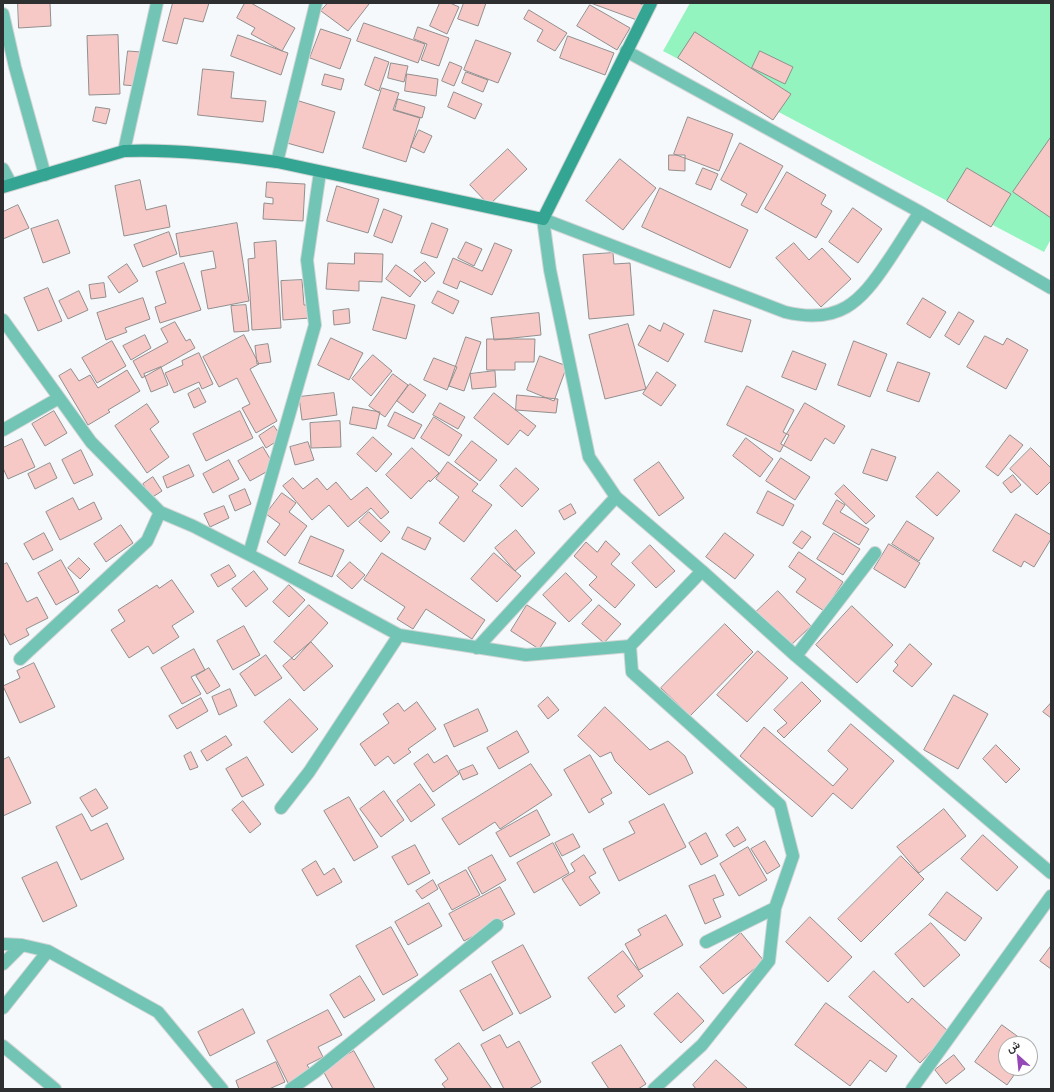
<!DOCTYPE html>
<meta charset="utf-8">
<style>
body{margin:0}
#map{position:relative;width:1054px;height:1092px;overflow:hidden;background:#f6f9fb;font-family:"Archivo Narrow",Vazirmatn,sans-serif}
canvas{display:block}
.frame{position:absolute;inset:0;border:4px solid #2e2f30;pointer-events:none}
.north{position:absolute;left:998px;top:1036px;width:40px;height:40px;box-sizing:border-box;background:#fff;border:1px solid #abacac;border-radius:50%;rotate:333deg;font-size:11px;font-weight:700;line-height:16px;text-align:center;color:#2e2f30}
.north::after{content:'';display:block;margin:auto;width:14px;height:18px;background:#9647b7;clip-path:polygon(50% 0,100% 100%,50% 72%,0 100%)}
</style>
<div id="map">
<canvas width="1054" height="1092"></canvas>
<div class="frame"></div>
<div class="north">ش</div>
</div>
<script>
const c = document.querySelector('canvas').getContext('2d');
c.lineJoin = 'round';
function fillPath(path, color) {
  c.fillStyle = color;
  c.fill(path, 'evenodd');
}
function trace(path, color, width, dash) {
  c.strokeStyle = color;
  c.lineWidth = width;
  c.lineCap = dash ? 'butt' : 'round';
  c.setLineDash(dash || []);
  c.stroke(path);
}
fillPath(new Path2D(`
 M690 3H1051V239L1044 252 663 51Z`), '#94f4bf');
const building = new Path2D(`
 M18 3H50L51 26 19 28Z
 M173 3H209L203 22 184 18 177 44 163 41Z
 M245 3H251L295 28 282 51 251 34 255 28 237 18Z
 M328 3H368L369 4 348 31 321 11Z
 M440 3H450L459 7 447 34 430 26Z
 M464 3H486L478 26 458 19Z
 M591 3H639L643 5 638 20Z
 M590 5 630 28 617 50 577 26Z
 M529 10 567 33 555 51 537 41 543 30 524 19Z
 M364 23 425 44 418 63 357 41Z
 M418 27 449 38 439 66 421 60 427 44 414 39Z
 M321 29 351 39 340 69 310 58Z
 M695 32 791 94 773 120 678 58Z
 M118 35 120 94 89 95 87 36Z
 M238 35 288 53 281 75 231 56Z
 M568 36 614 53 605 75 560 58Z
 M476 40 511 53 498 83 464 70Z
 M128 51 141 52 137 86 124 85Z
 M760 51 793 67 785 84 752 68Z
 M375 57 389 62 379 91 365 85Z
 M450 62 462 67 454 86 442 81Z
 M391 63 408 66 404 82 388 78Z
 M203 69 234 72 231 98 266 101 263 122 198 115Z
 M466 72 488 80 483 92 462 83Z
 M325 74 344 79 341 90 322 85Z
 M407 74 438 79 436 96 405 91Z
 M382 88 399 93 393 110 420 118 406 162 363 148Z
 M454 92 482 104 475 119 448 107Z
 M398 99 425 107 422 118 395 110Z
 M299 101 335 112 323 153 287 143Z
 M96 107 110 109 106 124 93 121Z
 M688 117 733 134 719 171 674 154Z
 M419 130 432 136 424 153 411 147Z
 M1051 137V218L1013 192Z
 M740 143 783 166 757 213 741 205 747 194 721 180Z
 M508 149 527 169 489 205 470 185Z
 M669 155H685V171L669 170Z
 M620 159 656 188 623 230 586 201Z
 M703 168 718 174 711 190 696 184Z
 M967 168 1011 194 991 227 947 201Z
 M787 172 826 195 821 204 832 211 816 238 765 209Z
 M140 180 146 210 166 205 170 227 124 236 115 186Z
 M267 182 305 184 303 221 263 219 264 203 273 204V198L266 197Z
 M337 186 379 199 368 233 327 221Z
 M660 188 748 230 730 268 642 227Z
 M18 205 29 228 3 239V212Z
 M853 208 882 229 858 263 829 242Z
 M384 209 402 216 392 243 374 236Z
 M58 220 70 253 43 263 31 229Z
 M237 223 249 301 208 309 201 271 216 268 213 251 180 257 176 234Z
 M432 223 448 229 437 258 421 253Z
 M169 232 177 254 143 267 134 245Z
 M276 241 281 328 252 330 248 259 255 258 254 243Z
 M466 242 482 249 474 266 458 258Z
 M495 243 512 250 492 295 460 281 457 289 443 283 453 258 482 271Z
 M794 243 809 260 822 248 851 279 821 307 776 258Z
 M355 253 383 254 382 282 359 281V291L326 289 328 263 354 264Z
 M613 253 614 264 630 263 634 315 589 319 583 255Z
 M425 262 435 273 425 282 414 271Z
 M184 263 201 310 160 323 155 307 166 303 156 272Z
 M127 264 138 281 119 293 108 277Z
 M396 265 421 282 410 297 386 279Z
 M302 280 304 305H309L310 318 283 320 281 281Z
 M104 283 106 297 91 299 89 285Z
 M48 288 62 321 38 331 24 298Z
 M79 291 88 310 68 319 59 301Z
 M438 291 459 301 453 314 432 303Z
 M382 297 415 305 406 339 373 330Z
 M143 298 150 319 125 328 127 332 106 340 97 313Z
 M923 298 946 312 930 338 907 324Z
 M246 305 249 331 234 332 231 306Z
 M349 309 350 323 334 325 333 311Z
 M714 310 751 320 742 352 705 342Z
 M959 312 974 321 959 345 945 336Z
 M539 313 541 335 494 340 491 318Z
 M175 322 186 341 190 339 195 348 142 378 133 361 168 342 161 329Z
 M664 323 684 334 668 362 638 345 649 325 660 331Z
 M628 324 646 389 605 399 589 335Z
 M145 335 151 348 131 360 123 346Z
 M244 335 259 364 250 369 277 421 256 433 242 408 250 404 237 378 219 387 203 357Z
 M985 336 1003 345 1007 338 1028 350 1006 389 967 367Z
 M466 337 481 342 464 391 449 386Z
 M331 338 363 353 349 380 318 365Z
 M487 339H535L534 362H515V370H487Z
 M112 341 126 366 97 383 82 358Z
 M854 341 887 354 870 397 838 385Z
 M268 344 271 362 257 364 255 346Z
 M793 351 826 364 816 390 782 377Z
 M199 353 213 384 202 389 199 382 174 393 165 373 183 365 182 361Z
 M373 355 392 371 371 396 352 379Z
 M540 356 567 366 554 401 527 390Z
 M434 358 457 367 447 390 424 380Z
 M898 362 930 373 919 402 887 391Z
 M161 367 168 385 151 392 144 374Z
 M71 369 79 381 90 375 98 388 127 370 140 391 108 410 110 412 88 425 59 376Z
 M495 371 496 387 472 389 470 374Z
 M657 372 676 385 661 406 643 394Z
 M393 374 408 385 385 417 369 406Z
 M410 384 426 395 413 413 397 401Z
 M747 386 794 410 783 432 789 435 780 452 727 425Z
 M199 388 206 402 194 408 188 394Z
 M334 393 337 415 302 420 299 397Z
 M494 393 536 426 528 436 520 430 508 445 474 418Z
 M517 395 558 399 556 413 516 410Z
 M440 403 465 417 458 429 433 415Z
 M805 403 845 426 834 444 825 438 811 461 781 444Z
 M147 404 159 422 150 429 169 457 147 473 115 426Z
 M353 407 380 412 376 429 350 424Z
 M54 411 67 433 45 446 32 424Z
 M240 411 253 438 206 461 193 434Z
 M395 412 422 425 414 439 388 426Z
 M434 417 462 435 449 456 421 438Z
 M340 421 341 447 311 448 310 423Z
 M274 426 282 438 266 448 259 436Z
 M1010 435 1023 445 998 476 986 467Z
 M373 437 392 454 376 472 357 454Z
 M746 438 773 459 760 477 733 456Z
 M22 439 35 467 8 479 3 468V448Z
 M472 441 497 460 480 481 455 462Z
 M308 442 314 460 295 465 290 447Z
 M263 447 275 467 250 481 238 461Z
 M412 448 439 473 430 482 429 480 411 499 386 475Z
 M1031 448 1051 468V481L1037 495 1010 469Z
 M872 449 896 457 887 481 863 473Z
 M81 450 93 475 74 484 62 460Z
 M781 458 810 477 795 500 766 481Z
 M229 460 239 479 213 493 203 474Z
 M448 462 478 484 472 491 492 505 464 542 439 523 459 497 436 479Z
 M659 462 684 498 659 516 634 480Z
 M50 463 57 478 35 489 28 474Z
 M189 465 194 476 167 488 163 477Z
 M516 468 539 489 522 507 500 486Z
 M938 472 960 491 937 516 916 497Z
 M1013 475 1021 485 1011 493 1003 483Z
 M153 477 162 491 151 498 143 484Z
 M293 478 303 489 317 478 327 490 336 482 351 500 367 487 389 512 381 519 371 508 348 527 329 505 312 520 283 486Z
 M844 485 875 516 866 524 835 494Z
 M245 489 251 504 235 511 229 496Z
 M768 491 794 505 783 526 757 513Z
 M282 493 296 503 289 512 307 526 285 556 267 542 280 524 266 514Z
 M73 498 79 510 94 502 102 519 60 540 46 512Z
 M837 500 845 505 840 512 869 529 859 545 823 524Z
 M571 504 576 513 564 520 559 511Z
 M224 506 229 518 210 527 204 514Z
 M369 512 390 532 381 542 359 522Z
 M1016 514 1051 535V539L1034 567 1024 561 1021 567 993 551Z
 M907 521 934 538 919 561 892 544Z
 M121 525 133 543 106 562 94 544Z
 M408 527 431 538 425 550 402 539Z
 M516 530 535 553 515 571 495 548Z
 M802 531 811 537 802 549 793 543Z
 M44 533 53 550 33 560 24 544Z
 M725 533 754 555 735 579 706 557Z
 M834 533 860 549 843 575 817 559Z
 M311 536 344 550 332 577 299 563Z
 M606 541 620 554 611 564 635 585 615 608 589 585 597 577 574 556 586 542 597 552Z
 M889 544 920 563 905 588 874 569Z
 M650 545 675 571 656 588 632 563Z
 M799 552 843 582 824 611 796 592 806 579 789 567Z
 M382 553 485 620 472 639 426 609 413 629 397 619 405 607 364 580Z
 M494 553 521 576 497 602 471 579Z
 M79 558 90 569 80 579 68 568Z
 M61 560 79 592 56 605 38 573Z
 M350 562 365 575 352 589 337 576Z
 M7 563 27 602 37 597 48 618 26 629 29 635 10 645 3 632V565Z
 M229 565 236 576 218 587 211 575Z
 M254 571 268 589 246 607 232 589Z
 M566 573 592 600 569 622 543 595Z
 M172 580 194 612 172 626 179 637 153 654 148 646 129 658 111 630 125 621 118 610 157 585 159 588Z
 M289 585 305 600 289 617 273 602Z
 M778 591 811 626 789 647 756 612Z
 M309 605 328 623 294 660 274 642Z
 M527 605 556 623 539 649 511 631Z
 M599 605 621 624 604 643 582 624Z
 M852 606 893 645 857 683 816 645Z
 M725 624 753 652 690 716 661 688Z
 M244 626 260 655 233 670 217 641Z
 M311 642 333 666 304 691 283 666Z
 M910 644 932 664 912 687 893 671 898 665 895 662Z
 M194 649 205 670 191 677 201 694 182 704 161 668Z
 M758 651 788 678 747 722 717 695Z
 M266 655 282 678 255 696 240 674Z
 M34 663 55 707 20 723 3 686 20 678 17 671Z
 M209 668 220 686 207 694 196 676Z
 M802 682 821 701 784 738 777 731 787 723 774 710Z
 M230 689 237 706 219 715 212 697Z
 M954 695 988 714 958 769 924 750Z
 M548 697 559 710 548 719 538 706Z
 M201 698 208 711 177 729 169 716Z
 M290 699 318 729 292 753 264 722Z
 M417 702 436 729 408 749 411 752 394 764 388 756 375 766 360 744 389 723 383 714 398 703 404 711Z
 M1051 703V718L1043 712Z
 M605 707 650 750 668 741 685 756 693 773 649 795 615 761 611 752 600 757 578 736Z
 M478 709 488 731 454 747 444 725Z
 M851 724 894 761 852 809 833 793 812 817 740 756 764 727 833 786 848 769 828 751Z
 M517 731 529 752 499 769 487 748Z
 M226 736 232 745 207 761 201 751Z
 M996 745 1020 769 1006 783 983 759Z
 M191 752 198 767 190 770 184 756Z
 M428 754 434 763 447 755 459 774 433 792 414 764Z
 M590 755 612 793 601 799 604 804 589 813 564 770Z
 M9 757 31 803 3 816V760Z
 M247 757 264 785 242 797 226 769Z
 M531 764 552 795 500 829 495 822 459 845 442 819Z
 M473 765 478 774 463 780 459 771Z
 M420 784 435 805 411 822 397 801Z
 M96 789 108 808 92 817 80 798Z
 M384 791 404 820 381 837 360 809Z
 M349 797 378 847 354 861 324 811Z
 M243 801 261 824 250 833 232 810Z
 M664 804 686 847 619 881 603 849 635 833 629 822Z
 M944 809 966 836 919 873 897 847Z
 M537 810 550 835 510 857 496 833Z
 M82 814 91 831 107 823 124 859 81 880 56 827Z
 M738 827 746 840 734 847 726 835Z
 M706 833 718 856 701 865 689 843Z
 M573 834 580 847 562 856 555 843Z
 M983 835 1018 867 997 891 961 859Z
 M765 841 780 866 767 874 751 849Z
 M553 843 569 873 534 893 517 863Z
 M415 845 430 873 408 885 392 857Z
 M748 847 767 880 739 896 720 864Z
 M492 855 506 880 482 894 468 868Z
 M584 855 596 873 589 877 600 893 580 906 562 879 575 871 571 864Z
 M901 856 924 879 861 942 838 919Z
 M316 861 324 875 334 868 342 882 317 896 302 870Z
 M57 862 77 906 43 922 22 878Z
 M466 870 480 895 452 910 438 885Z
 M715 875 724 895 713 899 721 917 705 924 689 886Z
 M433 880 438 889 422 899 416 891Z
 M500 887 515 914 464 941 449 914Z
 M947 892 982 918 965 941 929 915Z
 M429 903 442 926 408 945 395 922Z
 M666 915 683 945 639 970 625 944 641 935 638 930Z
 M810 917 852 957 828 982 786 942Z
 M931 923 960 955 924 987 895 954Z
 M391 927 418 975 383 995 356 946Z
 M741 933 764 961 723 994 700 967Z
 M523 945 551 997 520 1014 492 962Z
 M1051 946V969L1040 961Z
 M623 951 643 976 617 996 625 1006 615 1013 588 978Z
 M874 971 908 1003 912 998 949 1032 920 1063 849 997Z
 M491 974 513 1014 483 1031 460 991Z
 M360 976 375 1000 344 1018 330 995Z
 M678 993 704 1021 681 1043 654 1014Z
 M826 1003 897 1056 886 1072 870 1060 850 1086 795 1045Z
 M243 1009 255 1033 210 1056 198 1032Z
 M328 1010 342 1035 318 1047 323 1057 307 1065 311 1071 288 1083 267 1041Z
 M1002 1025 1028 1044H1006V1068H1019L1007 1085 975 1062Z
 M500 1035 507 1048 519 1041 541 1082 529 1089H504L481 1045Z
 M459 1043 492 1089H446L442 1084 448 1079 435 1060Z
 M621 1045 646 1084 638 1089H609L592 1063Z
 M1030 1045 1034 1048 1030 1054Z
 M354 1051 375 1089H333L322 1069Z
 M954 1055 965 1069 946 1084 935 1070Z
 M716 1060 748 1089H696L693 1085Z
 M276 1062 285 1082 269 1089H239L236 1081Z`);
fillPath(building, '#f6c9c7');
trace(building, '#928e8e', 1);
const street = new Path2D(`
 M3 14 15 67 45 175
 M626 51 920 212 1051 288
 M124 151 157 3
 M277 162 316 3
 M3 169 11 184
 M920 212C909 228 899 245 888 261 860 303 839 325 785 312L543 219 550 270 589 457 616 497 702 571 796 656 1051 873
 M3 320 91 442 160 512 193 526 277 569 399 635 526 655 630 646 702 571
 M3 430 59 398
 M249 554 315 325 307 260 320 172
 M630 646 632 672 780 805 793 856 775 908 769 961 702 1045 654 1089
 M477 648 616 497
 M796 656 875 553
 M20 659 147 541 160 512
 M281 808 309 772 399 635
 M706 942 775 908
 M3 944 22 945 48 951 158 1012 222 1089
 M3 964 22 945
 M3 1008 48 951
 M3 1046 55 1089
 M291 1089 315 1072 497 925
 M912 1089 1051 896`);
const secondary = new Path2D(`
 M3 187 124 151C175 149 227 155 277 162L543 219 651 3`);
trace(street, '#d2d5d6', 14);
trace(secondary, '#d2d5d6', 14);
trace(street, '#72c5b5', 12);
trace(secondary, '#35a593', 12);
</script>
